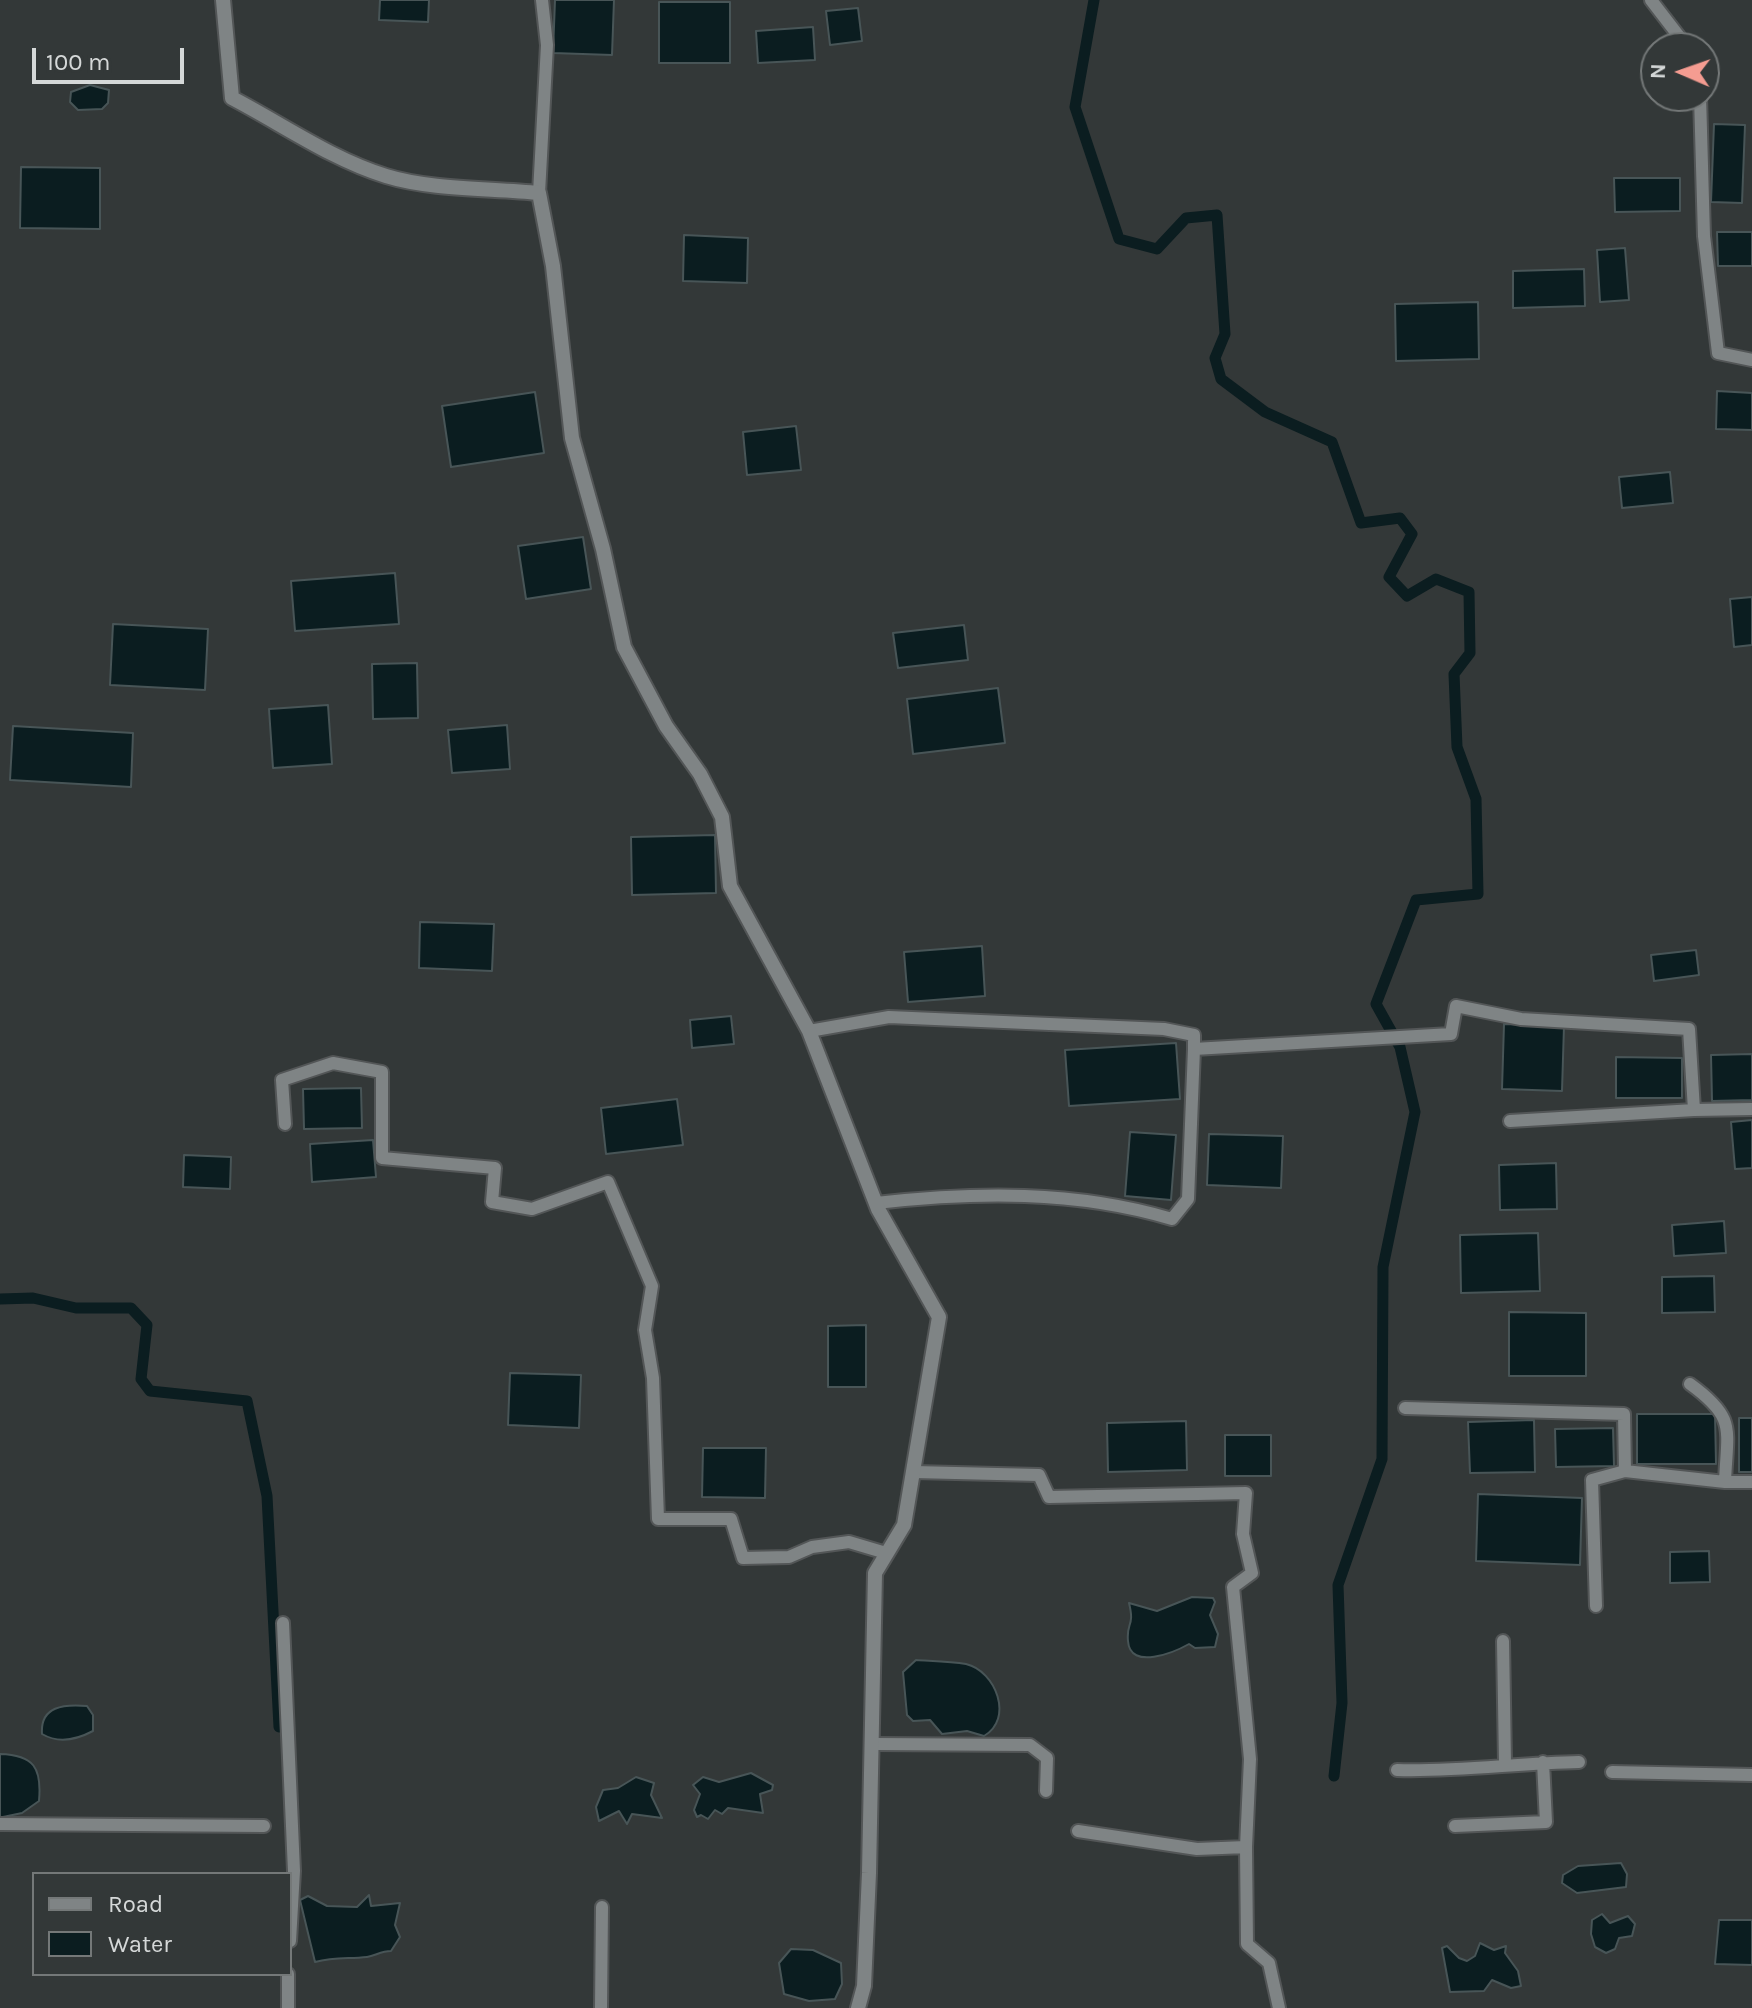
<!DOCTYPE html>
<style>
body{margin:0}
#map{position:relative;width:1752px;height:2008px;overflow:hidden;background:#333838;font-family:Karla,sans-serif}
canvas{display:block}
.legend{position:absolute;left:32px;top:1872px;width:260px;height:104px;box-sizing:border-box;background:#333838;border:2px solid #747878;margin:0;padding:10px 14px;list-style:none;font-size:24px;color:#d5d8d8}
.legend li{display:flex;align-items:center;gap:16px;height:40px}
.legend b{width:40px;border:2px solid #747878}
.north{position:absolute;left:1640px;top:32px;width:80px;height:80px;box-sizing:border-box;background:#333838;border:2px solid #747878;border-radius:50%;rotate:272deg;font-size:22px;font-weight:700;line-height:32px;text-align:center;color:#d5d8d8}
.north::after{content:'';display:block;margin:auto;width:28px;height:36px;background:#f59c91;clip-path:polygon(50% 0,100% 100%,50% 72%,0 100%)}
.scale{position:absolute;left:32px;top:48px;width:152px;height:36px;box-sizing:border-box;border:4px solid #d5d8d8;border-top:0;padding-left:10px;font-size:24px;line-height:28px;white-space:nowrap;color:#d5d8d8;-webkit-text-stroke:6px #333838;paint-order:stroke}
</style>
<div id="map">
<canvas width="1752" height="2008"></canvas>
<ul class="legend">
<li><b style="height:10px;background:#7f8485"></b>Road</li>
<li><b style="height:22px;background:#0b1d20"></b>Water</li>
</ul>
<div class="north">N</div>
<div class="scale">100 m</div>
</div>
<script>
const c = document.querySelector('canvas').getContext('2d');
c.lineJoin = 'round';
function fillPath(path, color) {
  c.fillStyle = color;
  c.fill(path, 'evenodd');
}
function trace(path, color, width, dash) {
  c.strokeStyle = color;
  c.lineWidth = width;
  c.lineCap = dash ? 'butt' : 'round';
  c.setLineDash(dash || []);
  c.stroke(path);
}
const water = new Path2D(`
 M380 0H429L428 22 379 20Z
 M555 0H614L612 55 553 53Z
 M659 2H730V63H659Z
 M858 8 862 41 830 45 826 11Z
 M813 27 815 60 758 63 756 31Z
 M90 85 109 90 108 103 102 109 78 110 70 102 71 92Z
 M1714 124 1745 125 1742 203 1711 202Z
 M21 167 100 168V229L20 228Z
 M1614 178H1680V211L1615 212Z
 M1717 232H1752V266H1718Z
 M684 235 748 238 747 283 683 281Z
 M1625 248 1629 300 1600 302 1597 250Z
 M1584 269 1585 306 1513 308V271Z
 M1478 302 1479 359 1396 361 1395 304Z
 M1717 391 1752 393V430L1716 429Z
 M535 392 544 453 451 467 442 406Z
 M796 426 801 470 747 475 743 432Z
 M1670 472 1673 503 1622 508 1619 477Z
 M583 537 591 589 526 599 518 546Z
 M395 573 399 624 295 631 291 581Z
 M1752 597V645L1734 647 1730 599Z
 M113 624 208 629 205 690 110 685Z
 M964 625 968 660 898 668 893 633Z
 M417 663 418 718 373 719 372 664Z
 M998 688 1005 743 913 754 907 699Z
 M328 705 332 764 273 768 269 709Z
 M507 725 510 769 452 773 448 730Z
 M13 726 133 733 131 787 10 780Z
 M715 835 716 893 632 895 631 837Z
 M420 922 494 924 492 971 419 968Z
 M982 946 985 996 908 1002 904 952Z
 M1696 950 1699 975 1654 981 1651 955Z
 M731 1016 734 1044 692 1048 690 1020Z
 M1504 1024 1564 1026 1562 1091 1502 1089Z
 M1176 1043 1180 1099 1069 1106 1065 1050Z
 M1752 1054V1100L1712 1101 1711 1055Z
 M1616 1057 1682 1058V1098H1616Z
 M361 1088 362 1128 304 1129 303 1089Z
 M677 1099 683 1145 606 1154 601 1108Z
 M1752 1120V1168L1735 1169 1731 1122Z
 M1130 1132 1176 1135 1171 1200 1125 1196Z
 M1209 1134 1283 1136 1281 1188 1207 1185Z
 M373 1140 376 1177 312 1182 310 1144Z
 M184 1155 231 1157 230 1189 183 1187Z
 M1556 1163 1557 1209 1500 1210 1499 1165Z
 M1724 1221 1726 1253 1674 1256 1672 1225Z
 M1538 1233 1540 1291 1461 1293 1460 1235Z
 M1714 1276 1715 1312 1662 1313V1277Z
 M1509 1312 1586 1313V1376H1509Z
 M866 1325V1387H828V1326Z
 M510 1373 581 1375 579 1428 508 1425Z
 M1637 1414H1715L1716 1464H1637Z
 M1739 1418H1752V1472H1739Z
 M1534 1420 1535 1472 1470 1473 1468 1422Z
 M1186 1421 1187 1470 1108 1472 1107 1423Z
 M1613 1428 1614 1466 1556 1467 1555 1429Z
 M1225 1435H1271V1476H1225Z
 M703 1448H766L765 1498 702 1497Z
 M1478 1494 1582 1498 1580 1565 1476 1561Z
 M1709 1551 1710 1582 1670 1583V1552Z
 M1192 1597 1213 1598 1215 1602 1210 1615 1218 1634 1215 1647 1195 1648 1189 1644C1175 1652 1130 1671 1128 1641 1126 1622 1135 1627 1129 1603L1157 1611Z
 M916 1660C932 1661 950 1661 966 1664 996 1671 1014 1719 984 1736L967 1731 942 1734 930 1720 913 1721 907 1715 903 1672Z
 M87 1706 93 1715V1731C76 1740 59 1744 42 1734 40 1706 64 1704 87 1706Z
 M0 1754C34 1755 42 1768 39 1801L22 1813 3 1817H0Z
 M751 1773 773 1785 772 1790 760 1794 763 1813 728 1808 722 1814 715 1810 708 1819 701 1815 697 1817 694 1810 700 1794 693 1785 703 1777 719 1782Z
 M636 1777 654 1783 651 1795 662 1818 632 1814 627 1824 619 1811 599 1821 596 1807 603 1790 618 1788Z
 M1621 1863 1627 1874 1626 1887 1577 1893 1562 1883 1563 1875 1578 1866Z
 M369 1895 371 1906 400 1903 395 1925 400 1937 391 1951C381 1951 375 1956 367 1957 348 1959 335 1957 315 1962L300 1900 308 1896 327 1906 357 1907Z
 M1602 1914 1610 1923 1628 1916 1635 1924 1632 1936 1619 1938 1615 1949 1606 1953 1595 1947 1591 1934 1592 1920Z
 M1719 1920H1752V1965L1715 1964Z
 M1480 1943 1494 1950 1506 1946 1505 1953 1518 1971 1521 1986 1511 1988 1492 1980 1484 1991 1450 1992 1442 1948 1447 1946 1459 1958 1467 1961 1475 1956Z
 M791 1949 813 1950 841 1963 842 1984 835 1999 809 2001 784 1994 779 1963Z`);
fillPath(water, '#0b1d20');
trace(water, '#485557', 2);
trace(new Path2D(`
 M1094 0 1075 107 1119 239 1157 249 1186 218 1217 215 1225 334 1215 358 1221 379 1265 412 1332 442 1361 523 1400 518 1412 534 1389 577 1407 596 1436 579 1469 592 1470 653 1454 674 1457 747 1476 799 1478 894 1416 900 1376 1004 1400 1047 1415 1112 1383 1267 1382 1459 1338 1585 1342 1703 1334 1776
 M0 1299 33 1298 76 1308H131L147 1325 141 1379 150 1391 247 1401 267 1496 279 1727`), '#0b1d20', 11);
const minor = new Path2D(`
 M1651 0 1688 48
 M1700 96 1704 236 1718 353 1752 360
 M539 193 547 45 542 0
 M809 1031 889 1017 1164 1029 1194 1035V1049L1451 1034 1456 1006 1521 1019 1689 1029 1694 1110 1752 1109
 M1510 1121 1694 1110
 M285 1124 282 1080 333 1063 382 1072V1158L495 1168 492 1202 532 1209 608 1182 652 1286 645 1330 653 1378 658 1519H731L743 1558 789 1557 812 1547 849 1542 886 1553
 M876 1203C975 1192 1075 1190 1172 1219L1188 1199 1194 1049
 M1690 1384C1737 1418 1727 1429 1725 1482H1752
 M1405 1408 1624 1414 1625 1471
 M914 1472 1039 1475 1049 1497 1246 1493 1243 1534 1252 1573 1233 1587 1250 1759 1246 1847
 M1596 1606 1592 1480 1625 1471 1725 1482
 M283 1623 294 1871 290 1941
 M1503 1641 1505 1763
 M874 1744 1030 1745 1047 1758 1046 1791
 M1397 1770C1457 1772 1518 1763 1579 1762
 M1612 1772 1752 1775
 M0 1824 264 1826
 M1455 1826 1546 1822 1543 1762
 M1078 1831 1197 1849 1246 1847 1247 1944 1269 1963 1279 2008
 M288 1974V2008
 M601 2008 602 1907`);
const tertiary = new Path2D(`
 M223 0 232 98C282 124 331 159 386 176 431 190 491 188 539 193L553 266 572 438 603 549 624 647 666 726 700 774 722 817 730 886 809 1031 878 1209 939 1317 904 1525 875 1573 869 1873 864 1986 858 2008`);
trace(minor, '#535657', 16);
trace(tertiary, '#535657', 18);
trace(minor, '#7f8485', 12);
trace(tertiary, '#7f8485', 14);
</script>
